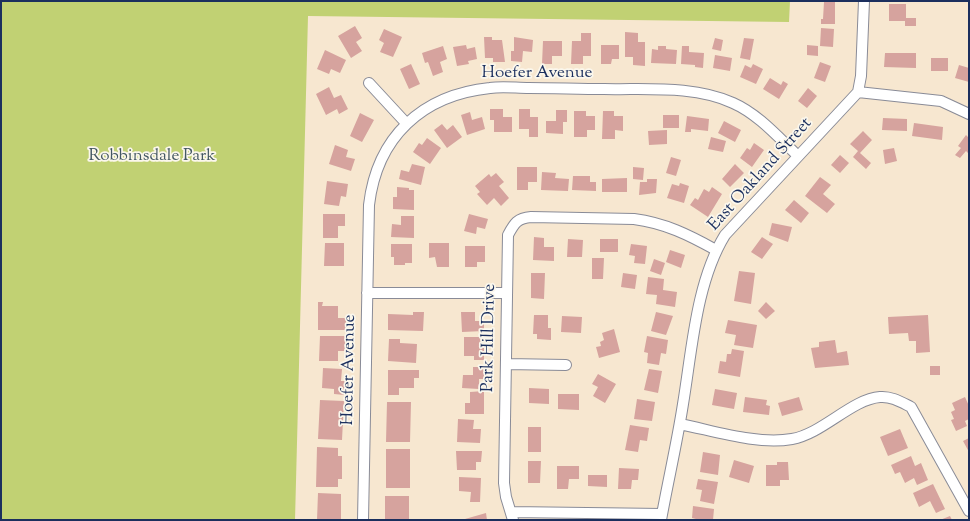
<!DOCTYPE html>
<style>
body{margin:0}
#map{position:relative;width:970px;height:521px;overflow:hidden;background:#f7e7d0;font-family:"Sorts Mill Goudy",serif}
canvas{display:block}
.frame{position:absolute;inset:0;border:2px solid #1b2f5e;pointer-events:none}
</style>
<div id="map">
<canvas width="970" height="521"></canvas>
<div class="frame"></div>
</div>
<script>
const c = document.querySelector('canvas').getContext('2d');
c.lineJoin = 'round';
function fillPath(path, color) {
  c.fillStyle = color;
  c.fill(path, 'evenodd');
}
function trace(path, color, width, dash) {
  c.strokeStyle = color;
  c.lineWidth = width;
  c.lineCap = dash ? 'butt' : 'round';
  c.setLineDash(dash || []);
  c.stroke(path);
}
function write(font, color, halo, rows, align = 'center') {
  c.font = font + ' "Sorts Mill Goudy",serif';
  c.lineWidth = 3.5;
  c.setLineDash([]);
  c.textBaseline = 'middle';
  c.strokeStyle = halo;
  c.fillStyle = color;
  for (const [text, x, y, turn = 0] of rows) {
    c.save();
    c.translate(x, y);
    c.rotate((+turn || 0) * Math.PI / 180);
    c.textAlign = isNaN(turn) ? turn : align;
    if (halo) c.strokeText(text, 0, 0);
    c.fillText(text, 0, 0);
    c.restore();
  }
}
fillPath(new Path2D(`
 M1 1H790L789 22 308 16 295 520H1Z`), '#c1d173');
fillPath(new Path2D(`
 M824 2H835V24H821V19H823Z
 M889 4H906V18H916V26H905V21H889Z
 M355 26 362 38 356 42 362 51 351 58 338 36Z
 M821 28 834 29 833 47 820 46Z
 M384 29 402 37 393 57 380 52 384 43 379 40Z
 M625 32 638 33V42H645V66L633 65V57H625Z
 M581 33H591V56H583V64H571L572 41H581Z
 M484 37H492V40H502L505 62H493V58H485Z
 M514 37 533 40 532 52 523 51 522 62 511 61V51H514Z
 M715 38 723 40 721 51 712 49Z
 M744 38 754 39 750 60 740 58Z
 M543 41H562V56H552V64H542Z
 M466 45 467 49 475 47 477 59 468 61 469 64 457 66 453 47Z
 M601 45H619V59H612L611 64H601Z
 M807 45 818 46V56L807 55Z
 M443 46 447 59 440 62 443 72 433 76 428 62 425 63 422 53Z
 M658 46H666V49L677 50 676 64 651 63 652 49 658 50Z
 M682 46H689V52L704 53 703 68 695 67V65L681 64Z
 M325 50 346 60 340 73 331 69 329 74 317 69Z
 M885 53H916V68L884 67Z
 M715 55 732 58 730 71 713 68Z
 M931 58H948V71H931Z
 M820 62 831 66 825 82 814 78Z
 M411 64 420 84 409 89 400 69Z
 M753 64 763 69 756 84 740 77 745 65 751 68Z
 M959 65 969 68V82L955 78Z
 M770 78 781 85 783 81 788 84 779 99 763 89Z
 M329 87 334 98 341 95 348 109 339 114 337 109 326 115 316 94Z
 M808 88 817 96 807 108 798 101Z
 M490 109H503V117H512V132H494V120H490Z
 M519 109H530V117H538V137H529V129H519Z
 M556 110H567V122H563V134L546 133V121H556Z
 M574 111H586V116H595V130H587V137H574Z
 M603 111H614V116H623V131L615 130V139H602Z
 M470 112 472 120 482 117 485 129 467 135 461 115Z
 M360 113 374 120 362 142 350 136Z
 M663 115H679V128H663Z
 M687 116 709 119 708 131 691 129V132H685Z
 M883 118 907 119V131L882 130Z
 M724 121 741 130 735 142 718 133Z
 M914 123 943 127 942 140 912 136Z
 M442 124 447 130 453 125 462 137 447 148 434 130Z
 M667 130V144L649 145 648 131Z
 M863 131 872 140 860 153 871 163 866 169 853 157 858 151 850 144Z
 M966 135 969 138V154L966 151 960 158 955 155 961 148 958 146Z
 M711 137 726 141 723 152 708 149Z
 M427 138 441 148 430 164 413 152 419 143 422 145Z
 M754 143 764 150 752 167 740 158 747 148 750 150Z
 M335 145 348 150 346 157 355 159 351 171 329 164Z
 M894 148 897 161 885 164 883 150Z
 M840 155 849 163 840 173 831 165Z
 M671 157 681 160 676 176 666 173Z
 M412 164 425 167 421 185 399 179 401 170 409 172Z
 M735 164 744 173 730 187 722 179Z
 M517 167H537V182H528V190H517Z
 M633 167 644 168 643 180 633 179Z
 M542 172 556 173 555 178 569 179 568 191 541 190Z
 M496 173 504 182 499 186 509 198 501 206 494 198 487 205 477 194 480 192 475 186 489 174 491 177Z
 M573 176H590V182H596V191L572 190Z
 M820 177 831 185 823 194 835 204 827 213 805 196Z
 M627 178V192H602V179Z
 M647 179H657L656 193 639 195 640 182H647Z
 M327 181 348 184 346 197 341 196 339 206 324 204Z
 M680 183 689 186 684 203 667 198 672 184 679 186Z
 M397 187 409 188V190H414V210L393 209V197H397Z
 M712 187 722 194 708 217 690 205 695 198 698 200 704 189 709 192Z
 M794 200 809 213 801 223 785 210Z
 M323 214H345V226H338V238H323Z
 M469 214 488 219 485 229 477 227 476 234 464 231Z
 M401 216H414V238L391 237 392 224 401 225Z
 M772 223 792 227 788 242 769 235Z
 M534 237 544 238V247H554V261L533 260Z
 M762 237 773 244 762 259 751 252Z
 M568 239 583 240 582 257H567Z
 M600 239H618V252H600Z
 M325 243H344V266H324Z
 M429 243H449V267H437L435 257 429 258Z
 M391 244H412V263H405V265H394V257H391Z
 M631 244 647 246 645 264 634 263 635 256 629 255Z
 M465 246H485V262H477V267H465Z
 M670 250 685 255 681 268 666 262Z
 M592 258H604L603 279H592Z
 M654 259 665 263 661 275 650 271Z
 M739 271 755 273 751 304 734 301Z
 M531 273H545L544 299 531 298Z
 M623 273 637 275 635 289 621 287Z
 M648 277 664 279 663 290 677 292 675 307 656 304 657 295 646 294Z
 M318 302H323L322 306H338V318H346V330H318Z
 M766 302 775 311 766 319 758 311Z
 M413 312H424L423 331 388 330V314L413 315Z
 M461 312H475V321H484V331L462 332Z
 M656 312 673 316 666 335 651 331Z
 M534 315H548V328H551V340L537 339V334H533Z
 M928 315 930 352 916 353V341H909L908 333 889 334 888 317Z
 M562 316 582 317 581 333 561 332Z
 M728 320 757 325 753 348 734 345 736 335 725 333Z
 M614 329 620 352 599 358 596 347 601 346 600 342 604 340 602 333Z
 M320 336H347L346 351H338V361H319Z
 M647 336 668 340 666 354 661 353 659 365 647 363 648 353 644 352Z
 M464 337H481V348H484V360H474V356H464Z
 M389 339H400V343L417 344 416 363 388 361Z
 M835 340 837 353 847 351 849 365 815 368 811 348 819 347V342Z
 M732 349 744 351 740 377 718 373 720 361 726 362 727 354H731Z
 M930 366H940V375H930Z
 M473 367H484V379H479V389L462 388 463 375H473Z
 M323 368 342 369 341 381H346L345 395 334 394V389L322 388Z
 M649 369 662 371 658 393 644 390Z
 M388 370H419V378H414V388H399V395H388Z
 M598 374 616 384 605 403 593 396 598 387 592 384Z
 M529 388 549 389V404L529 403Z
 M715 389 737 393 734 409 712 405Z
 M484 391V414H465V403H470V392Z
 M558 394H579V410L558 409Z
 M745 397 767 400 766 405 770 406 769 415 743 412Z
 M799 397 803 410 782 416 778 403Z
 M965 397 969 406V419L965 421 967 426 956 431 951 420 954 419 951 412 955 410 952 403Z
 M637 399 655 402 652 421 634 419Z
 M320 400 344 401 342 440 318 439Z
 M387 402H411L410 442H386Z
 M458 419 474 420 473 429H481L480 443 457 442Z
 M630 425 649 428 647 441 640 440 638 452 625 450Z
 M528 427H541V452H528Z
 M900 429 908 448 888 456 880 437Z
 M969 438V452L963 441Z
 M317 447 338 448V456H342V479H338V487H316Z
 M386 449H410V488H386Z
 M456 451H482L481 462H476V470H457Z
 M703 452 720 455 718 475 700 472Z
 M911 456 915 466 921 463 928 480 917 485 914 478 905 483 900 472 895 474 891 465Z
 M734 460 754 466 749 483 729 477Z
 M528 461H541L540 483H528Z
 M777 462H788L789 480H780V486H766V465H777Z
 M557 466H579V479H569L568 489H557Z
 M619 468 639 469 638 480H632L631 489H618Z
 M588 475H607V487L588 486Z
 M459 477 481 478 480 502H470L471 492 459 491Z
 M698 479 718 482 714 504 700 501 702 490 696 489Z
 M933 484 945 509 936 513 930 501 919 507 913 493Z
 M318 493 341 494V520H317Z
 M385 496H409V520H385Z
 M693 506 714 509 713 520H700L692 518Z
 M486 513 487 520H466L465 519Z
 M950 516 952 520H940Z`), '#d6a39e');
const minor = new Path2D(`
 M369 83 406 123
 M858 92 941 101 969 114
 M367 293H506
 M506 364 566 365
 M680 424C715 431 757 445 792 439 822 434 852 399 880 397 891 396 901 402 911 407L969 511
 M511 512 662 514
 M363 520 369 205C377 137 422 95 490 88 502 86 516 88 529 88 554 88 579 89 604 89 646 90 694 85 733 103 758 114 778 137 798 156
 M513 520 506 497 504 483 508 235C514 224 517 218 531 217L634 219C665 223 689 235 716 250
 M661 520C668 481 677 443 683 404 692 350 696 282 725 235L858 92 861 76 864 1`);
trace(minor, '#898b97', 12);
trace(minor, '#fff', 10);
write('17px', '#1b2f5e', '#fbf7ec', [
 ["Hoefer Avenue",537,74],
 ["East Oakland Street",761,175,-48],
 ["Park Hill Drive",490,338,-89],
 ["Hoefer Avenue",350,370,-89]
]);
write('17px', '#445863', '#fbf7ec', [
 ["Robbinsdale Park",152,157]
]);
</script>
